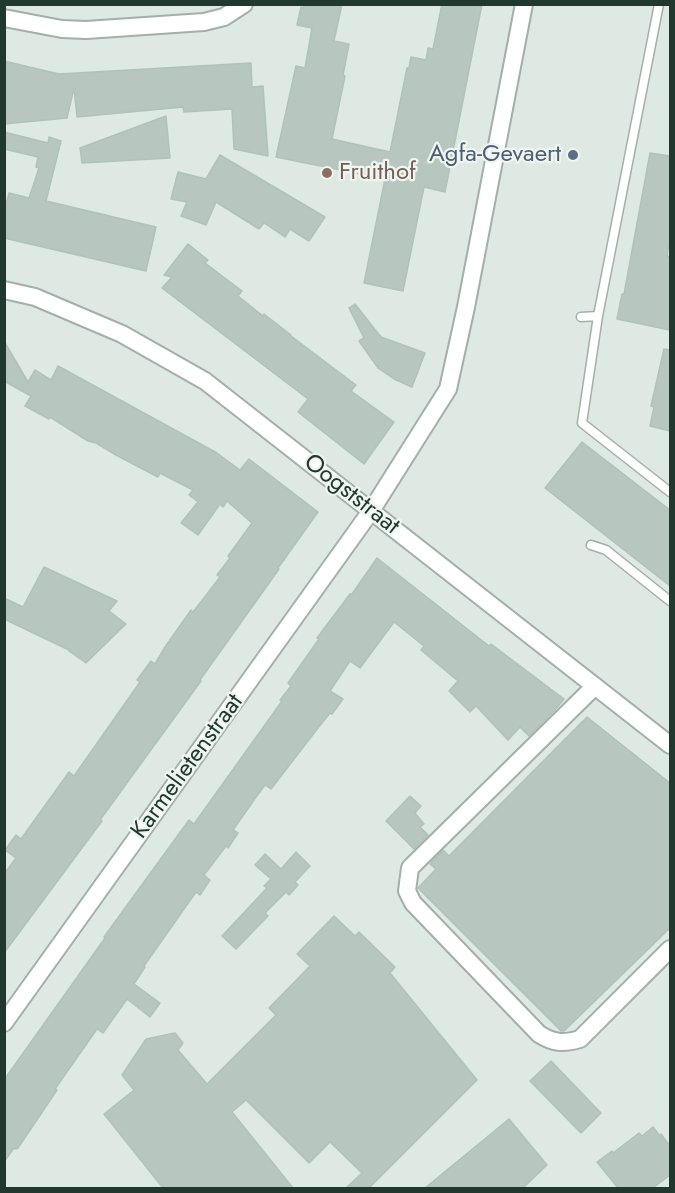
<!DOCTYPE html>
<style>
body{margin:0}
#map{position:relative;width:675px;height:1193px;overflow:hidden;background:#dee9e3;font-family:Jost,sans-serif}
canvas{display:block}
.frame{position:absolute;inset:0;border:6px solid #21382e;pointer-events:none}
</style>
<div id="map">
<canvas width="675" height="1193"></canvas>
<div class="frame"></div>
</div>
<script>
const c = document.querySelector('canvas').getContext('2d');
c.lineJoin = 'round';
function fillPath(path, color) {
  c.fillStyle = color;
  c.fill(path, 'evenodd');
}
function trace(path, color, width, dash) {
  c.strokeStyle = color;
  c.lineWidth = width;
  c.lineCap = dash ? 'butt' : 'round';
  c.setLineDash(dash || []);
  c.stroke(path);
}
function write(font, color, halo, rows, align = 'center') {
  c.font = font + ' Jost,sans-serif';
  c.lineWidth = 4.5;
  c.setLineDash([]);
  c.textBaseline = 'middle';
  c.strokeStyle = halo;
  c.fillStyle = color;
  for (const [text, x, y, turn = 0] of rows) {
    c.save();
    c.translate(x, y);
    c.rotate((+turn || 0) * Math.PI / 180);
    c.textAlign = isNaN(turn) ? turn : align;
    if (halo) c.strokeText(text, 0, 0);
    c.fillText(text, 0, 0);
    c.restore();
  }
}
const building = new Path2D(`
 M304 4H342L334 41 349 44 343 75 345 76 332 139 390 152 407 68H409L411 57 426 60 428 48 433 49 442 4H482L445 192 424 187 403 291 364 283 385 179 276 157 296 66 305 68 312 28 297 25 301 7 304 8Z
 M4 61 59 74 251 63 252 87 263 86 268 156 234 149 232 109 184 112 183 107 77 117 74 88 67 118 4 124Z
 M166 116 170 158 82 163 80 148Z
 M4 132 48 143 49 137 61 141 46 201 156 227 146 271 4 238V212L9 193 29 198 39 168 36 167 38 157 4 149Z
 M650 153 670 156V237L667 256 670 257V330L617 319 622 294H624Z
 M220 155 325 217 309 241 290 229 285 237 264 223 259 229 216 202 206 225 181 216 187 202 171 199 178 172 206 179Z
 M188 244 208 260 205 263 242 291 238 296 263 316 264 314 291 335V336L356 385 351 391 394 422 364 464 298 412 308 399 162 288 172 277 164 275Z
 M355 304 381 337 425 353 412 387 394 379 378 368 359 341 364 338 349 308Z
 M4 341 28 382 35 370 51 380 58 366 217 453 240 470 249 459 318 512 278 568 279 569 200 680 201 681 100 820 102 821 4 953V874L16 858 5 850 16 835 21 839 69 772 74 776 140 682 137 680 151 661 155 664 165 647 191 610 193 612 220 577 217 575 230 558 228 556 252 523 227 501 223 507 220 504 198 535 181 523 198 502 189 495 193 490 160 473 158 477 116 455 96 443 88 441 50 417 49 419 25 406 31 396 4 381Z
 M664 349 670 350V431L650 426 654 407 651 406Z
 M582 442 670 510V586L545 488Z
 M377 558 489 646 491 644 564 699 554 711 529 736 520 727 508 740 476 706 470 712 449 691 458 681 421 650 424 646 394 622 360 668 350 661 330 691 343 699 332 714 330 713 318 728 271 789 265 785 254 800 233 830 238 833 228 848 226 846 204 875 210 880 200 895 196 892 144 966 145 967 134 984 160 1003 150 1017 127 999 103 1033 97 1029 55 1089 57 1090 18 1148 16 1149 14 1148 4 1162V1080L105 938 104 937 125 908 189 820 194 824 282 701 280 700 291 686 288 683 319 639 317 638 350 594H352Z
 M44 567 117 601 109 611 126 624 86 663 69 651V650L4 619V598L23 607Z
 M587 717 670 783V928L564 1031H561L418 888 436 869 430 864 443 850 449 856Z
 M410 796 421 806 415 813 424 824 420 827 428 835 414 849 386 821Z
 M296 852 310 866 295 882 298 885 289 895 286 892 265 913 268 916 236 949 222 936 267 888 264 886 271 879 255 865 265 854 281 869Z
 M334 916 355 936 359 932 395 967 390 973 477 1080 369 1188H346L362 1173 330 1142 309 1163 246 1100 232 1112 293 1188H163L104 1114 134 1090 122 1075 146 1039 175 1033 183 1043 178 1050 207 1084 276 1015 269 1008 310 966 297 954Z
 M551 1061 601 1113 581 1133 530 1081Z
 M509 1119 547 1165 523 1188H425Z
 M653 1127 660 1136 661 1134 670 1146V1175L653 1188H618L597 1162 612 1151 613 1153 639 1133 642 1136Z`);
fillPath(building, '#b7c6be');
trace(building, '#b1c2b9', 1.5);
const service = new Path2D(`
 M598 316 659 4
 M581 317 598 316 582 423 670 492
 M591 545 606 550 670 601`);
const minor = new Path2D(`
 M4 18 62 29 86 30 204 22 224 17 244 4
 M4 290 35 297 122 334 205 381 670 745
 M595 686 410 868 407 891 413 903 539 1034C553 1043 563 1044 580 1039L670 949
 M4 1023 371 511 448 389 466 307 524 4`);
trace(service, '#a2b0a9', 11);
trace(minor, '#a2b0a9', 20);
trace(service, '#fff', 8);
trace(minor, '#fff', 16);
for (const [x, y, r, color] of [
 [573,155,6,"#5c6f8a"],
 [327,173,6,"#8d6e63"]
]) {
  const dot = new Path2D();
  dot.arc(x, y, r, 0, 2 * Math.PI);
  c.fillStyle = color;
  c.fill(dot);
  trace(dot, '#eff6f1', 2);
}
write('24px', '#4e5e75', '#eff6f1', [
 ["Agfa-Gevaert",561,155]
], 'right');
write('24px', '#785e54', '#eff6f1', [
 ["Fruithof",339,173]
], 'left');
write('24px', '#21382e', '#eff6f1', [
 ["Oogststraat",351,495,38],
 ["Karmelietenstraat",188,767,-54]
]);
</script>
